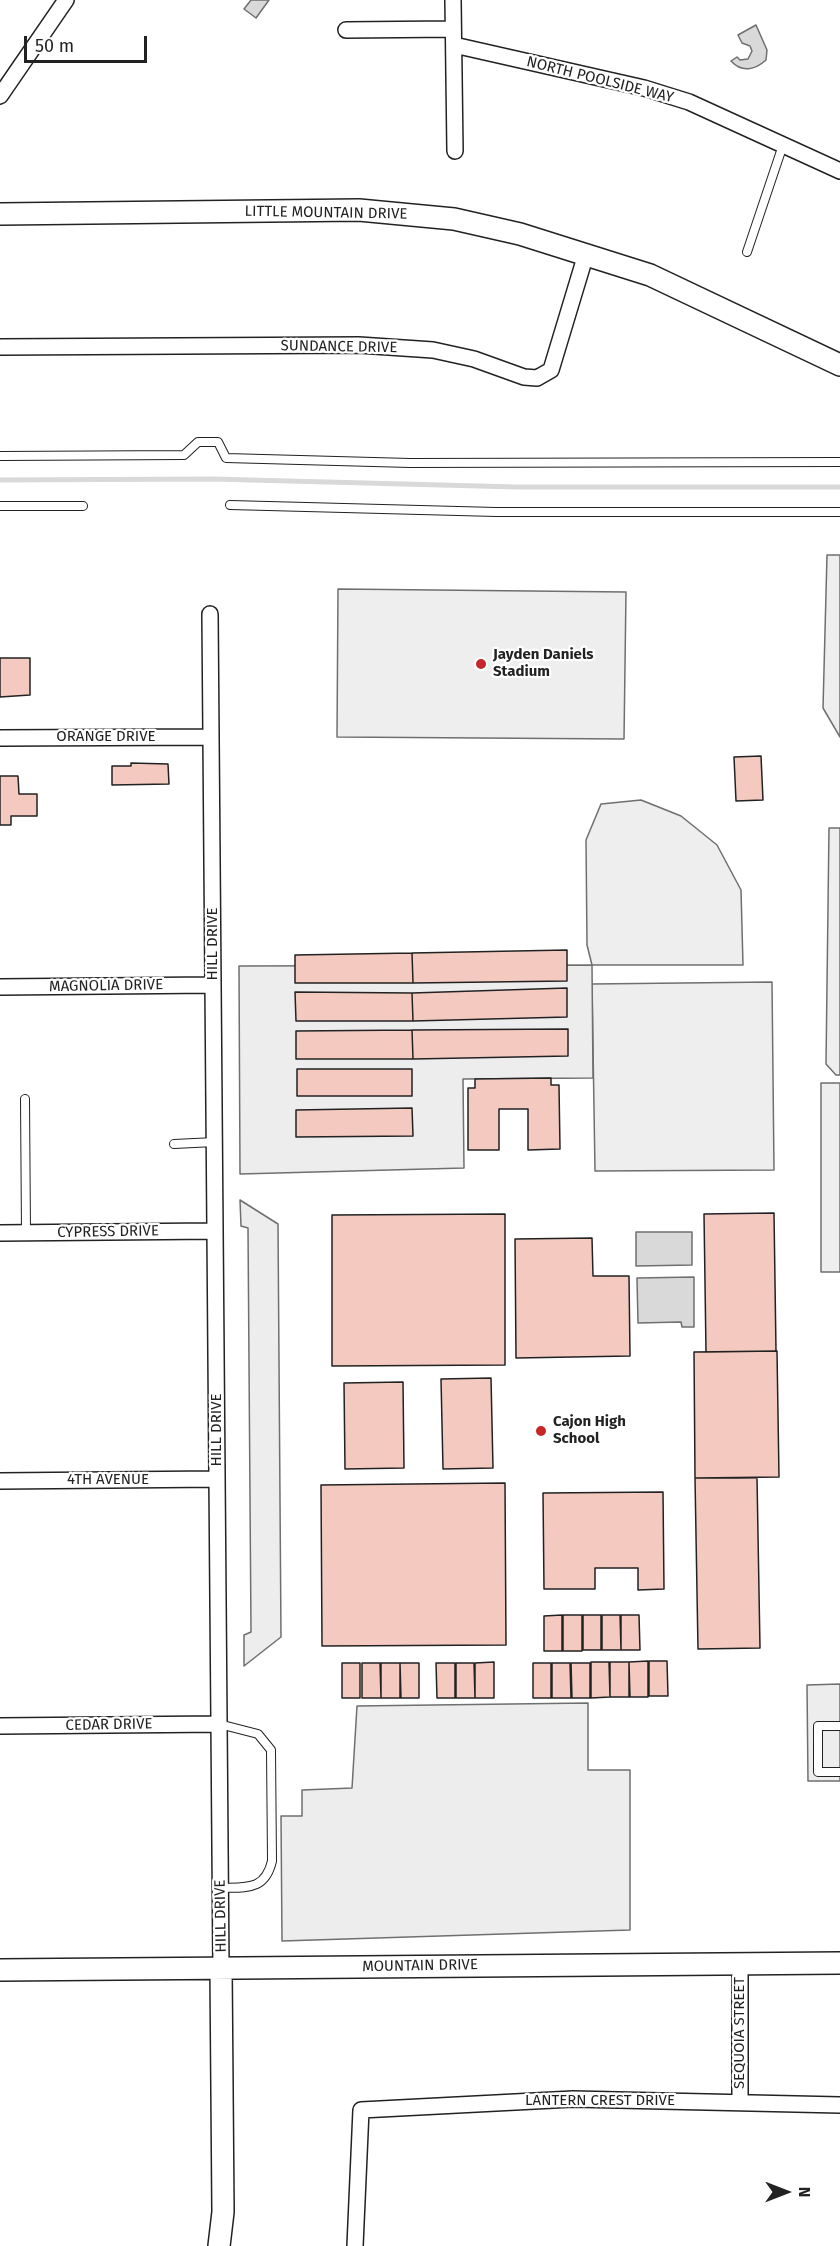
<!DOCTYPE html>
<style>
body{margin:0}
#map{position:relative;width:840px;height:2246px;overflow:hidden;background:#fff;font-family:"Fira Sans",sans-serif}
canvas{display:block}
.north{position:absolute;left:756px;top:2162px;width:60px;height:60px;-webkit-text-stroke:4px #fff;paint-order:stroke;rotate:90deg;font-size:16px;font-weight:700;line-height:24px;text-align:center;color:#222}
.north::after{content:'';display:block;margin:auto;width:21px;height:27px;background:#222;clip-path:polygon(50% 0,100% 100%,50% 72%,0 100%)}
.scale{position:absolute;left:24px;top:36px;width:123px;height:27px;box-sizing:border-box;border:3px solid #222;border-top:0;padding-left:8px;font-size:18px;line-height:21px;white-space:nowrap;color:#222;-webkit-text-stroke:4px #fff;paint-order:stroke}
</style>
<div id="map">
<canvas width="840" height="2246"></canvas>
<div class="north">N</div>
<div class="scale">50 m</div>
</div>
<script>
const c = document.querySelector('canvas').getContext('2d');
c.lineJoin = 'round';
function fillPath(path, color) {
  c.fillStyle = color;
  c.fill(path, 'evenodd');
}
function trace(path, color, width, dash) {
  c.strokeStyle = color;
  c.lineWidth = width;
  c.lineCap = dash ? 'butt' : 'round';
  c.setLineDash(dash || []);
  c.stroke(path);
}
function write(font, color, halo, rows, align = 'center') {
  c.font = font + ' "Fira Sans",sans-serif';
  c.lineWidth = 4.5;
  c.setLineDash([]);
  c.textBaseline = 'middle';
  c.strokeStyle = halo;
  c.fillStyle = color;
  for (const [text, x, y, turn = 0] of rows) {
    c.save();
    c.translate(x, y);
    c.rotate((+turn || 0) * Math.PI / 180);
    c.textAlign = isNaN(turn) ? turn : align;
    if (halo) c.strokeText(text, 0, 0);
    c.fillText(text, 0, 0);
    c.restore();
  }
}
const green = new Path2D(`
 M827 555H840V737L823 708Z
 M338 589 626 592 624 739 337 737Z
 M641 800 681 816 717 845 741 890 743 965H592L587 945 586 840 601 804Z
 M829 828H840V1075H836L826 1064Z
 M772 982 774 1170 595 1171 592 984Z
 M821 1083H840V1272H821Z`);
fillPath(green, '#eee');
trace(green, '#6f6f6f', 1.5);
const parking = new Path2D(`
 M592 965 593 1078 463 1079 464 1168 240 1174 239 966Z
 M240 1200 278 1224 281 1637 244 1666V1635L251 1632 248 1228 241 1226Z
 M840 1684V1781H808L807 1685Z
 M588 1703V1770H630V1930L282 1941 281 1816H302V1790L352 1788 357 1706Z`);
fillPath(parking, '#ededed');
trace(parking, '#6f6f6f', 1.5);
const water = new Path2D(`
 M251 0H269L256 18 244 9Z
 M756 25 767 50 766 60C755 70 742 73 731 61L737 57 740 60 748 59 752 51 750 46 742 43 738 35Z
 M636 1232H692V1265L636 1266Z
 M694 1277V1327H682L681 1322 638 1323 637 1278Z`);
fillPath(water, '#d9d9d9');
trace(water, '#6f6f6f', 1.5);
trace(new Path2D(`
 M0 480 213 479 517 487H840`), '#d9d9d9', 5);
const building = new Path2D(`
 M0 658H30V695L0 697Z
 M761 756 763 800 736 801 734 757Z
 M131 763 168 764 169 784 112 785V766H131Z
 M0 776H18L19 794H37V816H11V825H0Z
 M567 950V981L413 983 412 953Z
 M412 953 413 983H295V955Z
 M567 988V1017L413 1021 412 993Z
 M295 992 412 993 413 1021H296Z
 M568 1029V1056L413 1059 412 1030Z
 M412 1030 413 1059H296V1031Z
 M297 1069H412V1096H297Z
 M551 1078V1085H559L560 1149 528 1150V1109H499V1150H468V1088H475V1079Z
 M412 1108 413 1136 296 1137V1110Z
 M774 1213 776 1351 706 1352 704 1214Z
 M505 1214V1365L332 1366V1215Z
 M592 1238 593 1276H629L630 1356 516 1358 515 1239Z
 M777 1351 779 1477 695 1478 694 1352Z
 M491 1378 493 1468 443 1469 441 1379Z
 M403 1382 404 1468 345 1469 344 1383Z
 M695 1478H757L760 1648 698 1649Z
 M505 1483 506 1645 322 1646 321 1485Z
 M663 1492 664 1589 638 1590V1568H595V1589H544L543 1493Z
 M562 1615V1651H544V1616Z
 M563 1615H582V1651H563Z
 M583 1615H601V1650H583Z
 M602 1615H620L621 1650H602Z
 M621 1615H639L640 1650H621Z
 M648 1661V1697H630L629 1662Z
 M649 1661H667L668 1696H649Z
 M494 1662V1698H475V1663Z
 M591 1662H609L610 1697 591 1698Z
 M610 1662H629V1697H610Z
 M342 1663H360V1698H342Z
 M362 1663H380L381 1698H362Z
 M381 1663H400V1698H381Z
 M400 1663H419V1698H401Z
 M436 1663H455V1698H437Z
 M456 1663H474L475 1698H456Z
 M533 1663H551V1698H533Z
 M552 1663H570L571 1698H552Z
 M571 1663H590V1698H572Z`);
fillPath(building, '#f3c9c0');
trace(building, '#222', 1.5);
const lane = new Path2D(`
 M747 252 783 145
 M0 456 184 455 198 442H218L226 458 410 463 840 462
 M230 505 496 512H840
 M0 506H83
 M25 1099 26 1233
 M174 1144 215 1142
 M219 1724 258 1734 271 1750 272 1861C265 1891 246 1887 220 1888
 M840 1726H818V1772H840`);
const street = new Path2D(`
 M453 0 455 151
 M346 30 453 29
 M454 45 644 88 689 102 840 171
 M0 96 66 0
 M0 347 359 345 433 350 474 359 524 377 537 378 551 370 586 254
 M210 614 221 1968
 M0 738 211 737
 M0 987 213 985
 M0 1233 215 1231
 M0 1481 217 1479
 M0 1726 219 1724
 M740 1963V2102
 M355 2246 361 2110 573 2099 840 2105`);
const secondary = new Path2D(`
 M0 214 359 210 454 219 520 234 650 275 840 365
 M0 1970 840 1963
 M219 2246 223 2212 221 1968`);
trace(lane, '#222', 10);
trace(street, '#222', 18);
trace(secondary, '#222', 24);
trace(lane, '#fff', 8);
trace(street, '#fff', 15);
trace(secondary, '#fff', 21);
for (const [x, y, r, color] of [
 [481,664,6,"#c62828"],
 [541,1431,6,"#c62828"]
]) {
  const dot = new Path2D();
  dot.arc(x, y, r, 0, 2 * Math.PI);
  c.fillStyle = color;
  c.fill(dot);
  trace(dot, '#fff', 2);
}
write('15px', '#222', '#fff', [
 ["NORTH POOLSIDE WAY",600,80,14],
 ["LITTLE MOUNTAIN DRIVE",326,213,1],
 ["SUNDANCE DRIVE",339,347,1],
 ["ORANGE DRIVE",106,737],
 ["HILL DRIVE",213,944,-90],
 ["MAGNOLIA DRIVE",106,986,-1],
 ["CYPRESS DRIVE",108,1232,-1],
 ["HILL DRIVE",217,1430,-90],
 ["4TH AVENUE",108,1480],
 ["CEDAR DRIVE",109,1725,-1],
 ["HILL DRIVE",221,1916,-91],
 ["MOUNTAIN DRIVE",420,1966,-1],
 ["SEQUOIA STREET",740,2033,-90],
 ["LANTERN CREST DRIVE",600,2101]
]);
write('bold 15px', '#222', '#fff', [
 ["Jayden Daniels",493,655],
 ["Stadium",493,672],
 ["Cajon High",553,1422],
 ["School",553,1439]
], 'left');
</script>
